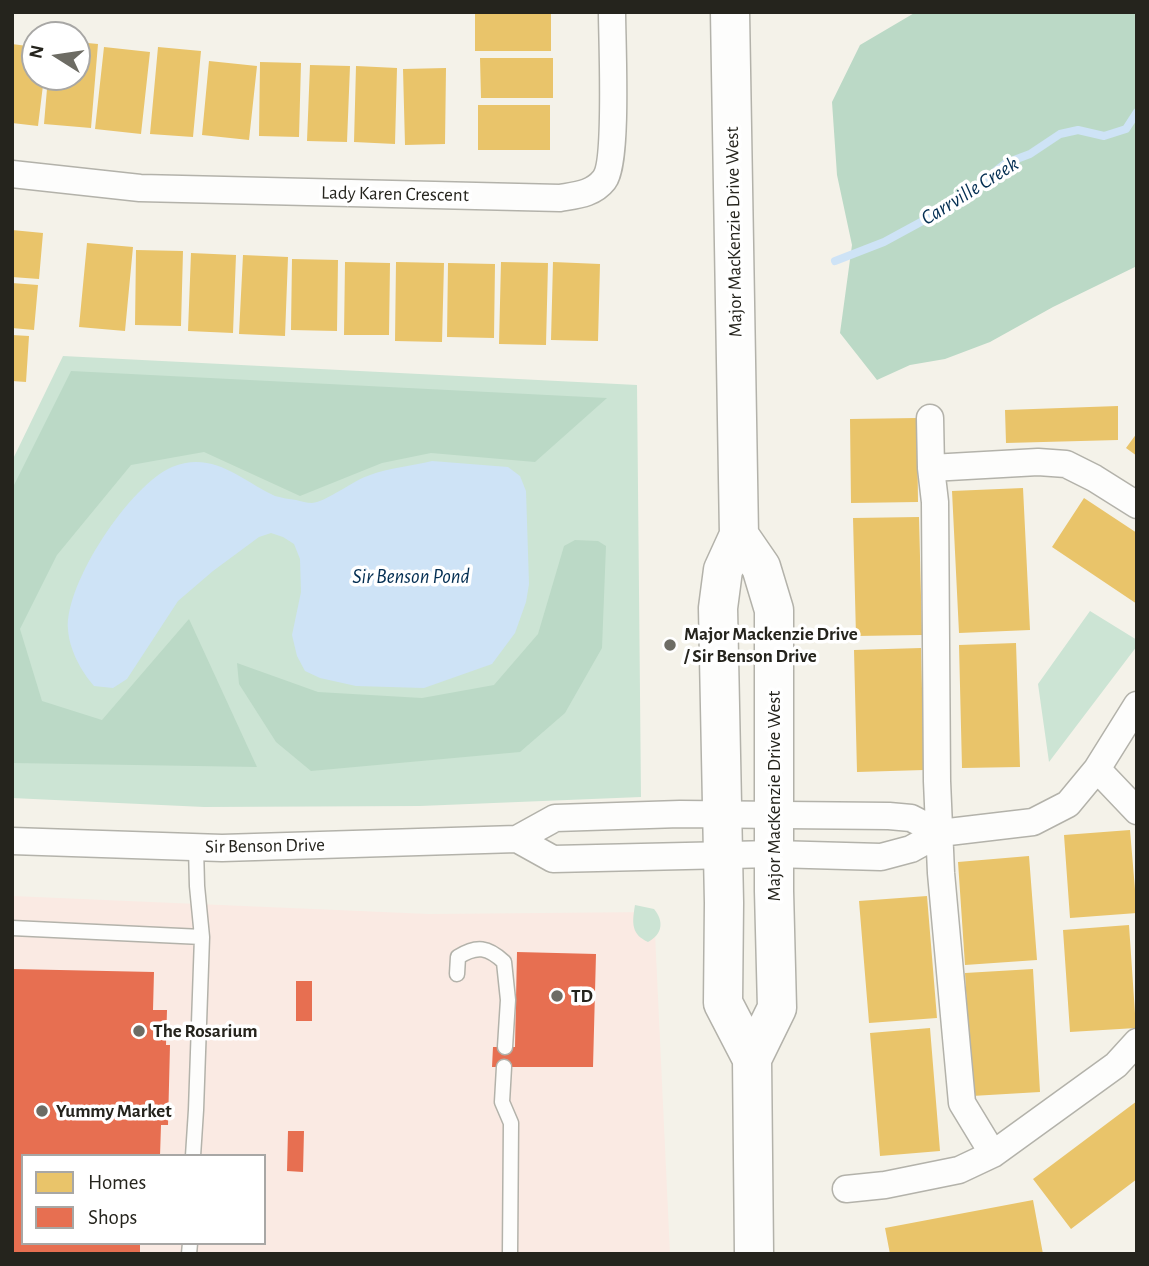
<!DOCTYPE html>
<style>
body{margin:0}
#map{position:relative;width:1149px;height:1266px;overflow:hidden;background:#f4f2e9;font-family:"Alegreya Sans",sans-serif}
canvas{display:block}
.frame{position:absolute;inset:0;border:14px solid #25241d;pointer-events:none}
.legend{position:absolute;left:21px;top:1154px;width:245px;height:91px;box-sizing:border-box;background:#fff;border:2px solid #a8a7a5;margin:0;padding:9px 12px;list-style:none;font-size:21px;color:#25241d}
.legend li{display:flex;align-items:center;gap:14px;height:35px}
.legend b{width:35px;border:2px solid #a8a7a5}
.north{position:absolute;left:21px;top:21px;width:70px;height:70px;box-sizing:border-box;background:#fff;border:2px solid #a8a7a5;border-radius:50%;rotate:282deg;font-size:19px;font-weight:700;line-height:28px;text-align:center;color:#25241d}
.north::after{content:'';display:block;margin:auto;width:24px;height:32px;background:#6d6c64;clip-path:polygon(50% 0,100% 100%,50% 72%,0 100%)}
</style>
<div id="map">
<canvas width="1149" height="1266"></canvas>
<div class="frame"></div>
<ul class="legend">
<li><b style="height:19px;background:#e9c46a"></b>Homes</li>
<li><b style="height:19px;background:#e76f51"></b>Shops</li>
</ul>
<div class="north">N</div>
</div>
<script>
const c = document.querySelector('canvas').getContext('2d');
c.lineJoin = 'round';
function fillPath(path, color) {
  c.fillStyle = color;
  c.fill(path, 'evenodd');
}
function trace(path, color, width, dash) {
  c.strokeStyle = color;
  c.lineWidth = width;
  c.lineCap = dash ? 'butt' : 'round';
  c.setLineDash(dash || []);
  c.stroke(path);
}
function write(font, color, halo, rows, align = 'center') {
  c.font = font + ' "Alegreya Sans",sans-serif';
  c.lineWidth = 7;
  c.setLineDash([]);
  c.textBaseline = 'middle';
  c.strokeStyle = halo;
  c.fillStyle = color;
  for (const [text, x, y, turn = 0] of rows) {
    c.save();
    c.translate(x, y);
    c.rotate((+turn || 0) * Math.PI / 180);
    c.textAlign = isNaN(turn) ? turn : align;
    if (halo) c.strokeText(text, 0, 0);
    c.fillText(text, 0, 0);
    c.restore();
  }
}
fillPath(new Path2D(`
 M12 896 429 914 654 912 670 1254H12ZM23 1156H264V1243H23Z`), '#faeae3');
fillPath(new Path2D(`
 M63 356 637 385 641 797 420 806 204 807 12 798V461Z
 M1090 611 1137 640V646L1049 762 1038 684Z
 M635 905 654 909C664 921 663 934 648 942 631 934 632 923 635 905Z`), '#cce4d4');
fillPath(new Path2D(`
 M916 12H1137V266L1053 307 990 342 945 359 910 365 877 380 840 333 852 245 837 175 832 102 860 45Z
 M71 371 607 398 535 462 431 453 382 463 300 496 204 452 131 465 57 555 20 629 42 701 102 720 189 619 257 767 12 763V489Z
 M575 540 598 541 606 546 602 648 565 713 520 752 311 771 276 742 239 684 237 663 318 692 422 698 494 685 538 634 564 546Z`), '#bbd9c6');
fillPath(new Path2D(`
 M432 461 508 467 520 476 526 491 529 584 526 602 515 633 492 664 424 688 356 686 320 678 305 671 297 656 292 635 301 592 300 559 294 544 283 537 271 533 259 537 213 571 178 601 127 679 113 688 94 686C81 671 69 649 68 629 65 583 130 485 172 467 213 450 241 480 275 496 282 498 289 499 296 500 301 501 307 503 312 503 326 502 354 480 370 475 389 468 412 466 432 461Z`), '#cee3f6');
fillPath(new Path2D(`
 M475 12H551V51H475Z
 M77 42 98 44 91 128 44 124 48 77H77Z
 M12 44 35 47V77H44L38 126 12 123Z
 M104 47 150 52 141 134 95 129Z
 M158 47 201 51 193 137 150 134Z
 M480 58H553V98H481Z
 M209 61 257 66 249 140 202 135Z
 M260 62 301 63 299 137 259 136Z
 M310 65 350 66 347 142 307 141Z
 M356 66 397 68 395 144 354 142Z
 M446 68 445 144 405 145 403 69Z
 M478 105H550V150H478Z
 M12 230 43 233 39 279 12 277Z
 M87 243 133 247 125 331 79 327Z
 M136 250 183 251 181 326 135 325Z
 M191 253 236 255 233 333 188 331Z
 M243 255 288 257 285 336 239 334Z
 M292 259 338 260 337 331 291 330Z
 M345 262 390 263 389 335H344Z
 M396 262 444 263 442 342 395 341Z
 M501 262 548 263 546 345 499 344Z
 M553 262 600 264 598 341 551 340Z
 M448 263 495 264 494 338 447 337Z
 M12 283 38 285 34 330 12 328Z
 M12 335 29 336 26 382 12 381Z
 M1118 406V440L1006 443 1005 410Z
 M917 418 918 502 851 503 850 419Z
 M1137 433V456L1126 448Z
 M1023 488 1030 630 959 633 952 491Z
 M1084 498 1137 533V604L1052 547Z
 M919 517 922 635 856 636 853 518Z
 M1016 643 1020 767 962 768 959 645Z
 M921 648 924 770 857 772 854 650Z
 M1130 830 1137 913 1070 918 1064 835Z
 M1029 856 1037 960 965 965 958 862Z
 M927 896 937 1018 869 1023 859 901Z
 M1129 925 1136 1028 1070 1032 1063 930Z
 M1033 969 1040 1092 972 1096 965 973Z
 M930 1028 940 1151 880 1156 870 1033Z
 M1137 1101V1179L1071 1229 1033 1179Z
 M1033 1200 1043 1254H890L885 1228Z`), '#e9c46a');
fillPath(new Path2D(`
 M517 952 596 954 593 1067H492L493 1047H515Z
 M12 969 154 972 153 1010H167L166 1045H170L168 1125H161L160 1156H23V1243H140V1254H12Z
 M296 981H312V1021H296Z
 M288 1131H304L303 1172 287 1171Z`), '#e76f51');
trace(new Path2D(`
 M835 261 884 242 954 204 1006 163 1030 154 1060 134 1078 130 1104 136 1126 129 1137 112`), '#cee3f6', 8);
const lane = new Path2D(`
 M12 928 202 937
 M457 974 458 957C477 945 488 947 504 962L508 1000 505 1047
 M504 1067 502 1102 511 1123 510 1254
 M193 1156 196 1110 202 937 197 886 196 847
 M189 1254 190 1243`);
const street = new Path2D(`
 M12 174 140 188 560 198C577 195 593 194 604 180 618 163 612 40 612 12
 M930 418 931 468 935 502 937 781 941 873 962 1103 993 1154
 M931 468 1038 462 1066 464 1094 478 1137 505
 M1097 769 1137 811
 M517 839 553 859 774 854 881 857 911 849 940 833 1033 822 1068 804 1097 769 1137 705
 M12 841 222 848 517 839 555 818 680 814 889 816 911 818 940 833
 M846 1189 885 1185 959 1170 993 1154 1116 1065 1137 1042`);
const primary = new Path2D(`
 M730 12 739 535 723 570 718 608 724 903 723 1003 752 1059 754 1254
 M739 535 761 567 774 610V891L777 1008 752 1059`);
trace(lane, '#b3b2aa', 17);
trace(street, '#b3b2aa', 29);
trace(primary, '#b3b2aa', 41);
trace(lane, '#fdfdfc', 14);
trace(street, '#fdfdfc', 26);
trace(primary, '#fdfdfc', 38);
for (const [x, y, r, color] of [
 [670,645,7,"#6d6c64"],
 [557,996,7,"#6d6c64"],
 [139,1031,7,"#6d6c64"],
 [42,1111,7,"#6d6c64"]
]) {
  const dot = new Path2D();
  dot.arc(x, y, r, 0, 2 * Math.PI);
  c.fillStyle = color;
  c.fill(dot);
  trace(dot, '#fff', 2.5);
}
write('19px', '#25241d', '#fff', [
 ["Lady Karen Crescent",395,194,1],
 ["Major MacKenzie Drive West",734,232,-91],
 ["Major MacKenzie Drive West",774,796,-90],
 ["Sir Benson Drive",265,846,-1]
]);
write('bold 19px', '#25241d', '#fff', [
 ["Major Mackenzie Drive",684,634],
 ["/ Sir Benson Drive",684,656],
 ["TD",571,996],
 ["The Rosarium",153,1031],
 ["Yummy Market",56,1111]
], 'left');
write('italic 21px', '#032e52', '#fff', [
 ["Carrville Creek",970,191,-32],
 ["Sir Benson Pond",411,577]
]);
</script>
